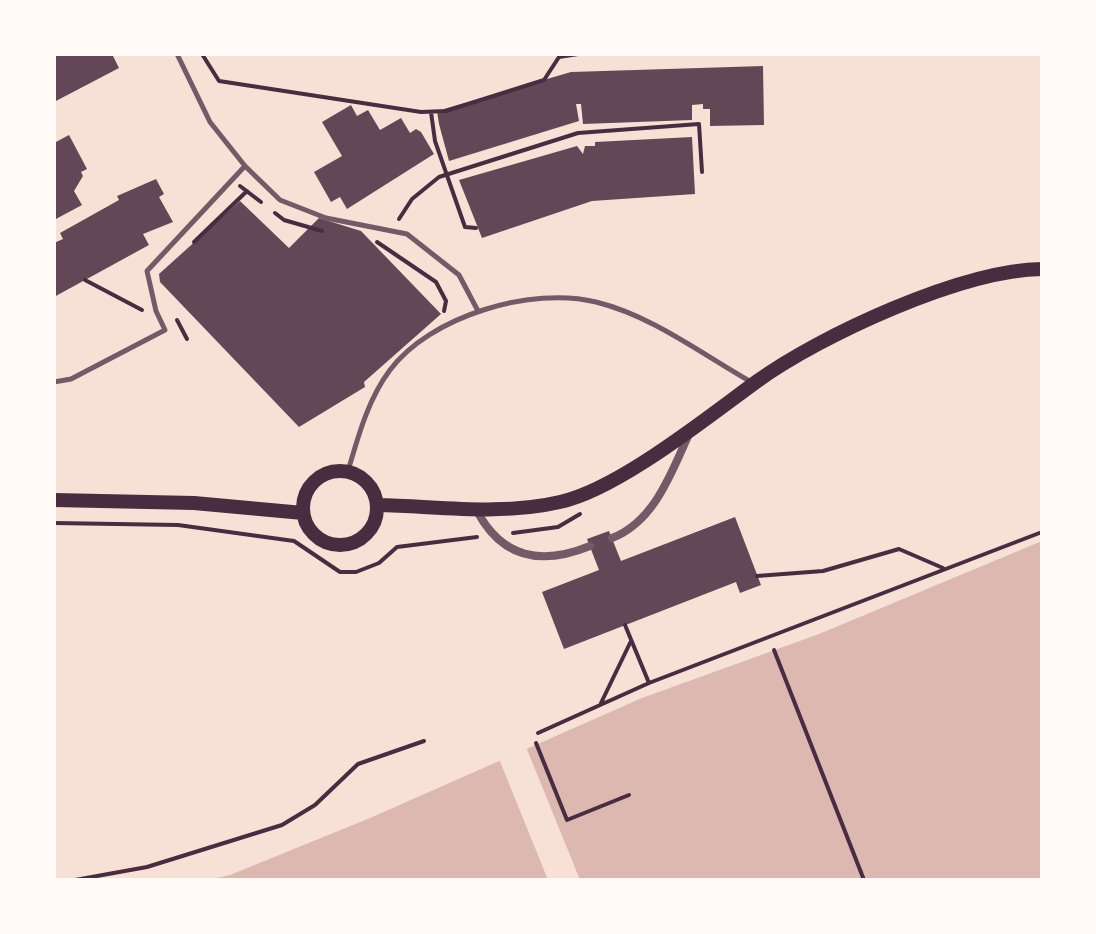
<!DOCTYPE html>
<style>
body{margin:0}
#map{position:relative;width:1096px;height:934px;overflow:hidden;background:#f7e1d7;font-family:"IBM Plex Serif",serif}
canvas{display:block}
.frame{position:absolute;inset:0;border:56px solid #fffaf5;pointer-events:none}
</style>
<div id="map">
<canvas width="1096" height="934"></canvas>
<div class="frame"></div>
</div>
<script>
const c = document.querySelector('canvas').getContext('2d');
c.lineJoin = 'round';
function fillPath(path, color) {
  c.fillStyle = color;
  c.fill(path, 'evenodd');
}
function trace(path, color, width, dash) {
  c.strokeStyle = color;
  c.lineWidth = width;
  c.lineCap = dash ? 'butt' : 'round';
  c.setLineDash(dash || []);
  c.stroke(path);
}
fillPath(new Path2D(`
 M1042 541V880H208L230 875 370 818 642 698 819 634Z`), '#dcb8b0');
fillPath(new Path2D(`
 M526 747 580 880H548L499 759Z`), '#f7e1d7');
fillPath(new Path2D(`
 M54 54H112L119 68 54 102Z
 M763 66 764 125 710 126V109H703V104L692 105V120L583 124 581 104H576L579 121 449 161 439 124 437 111 571 72Z
 M351 105 357 116 368 110 380 130 401 118 410 133 416 129 421 132 434 154 347 209 340 197 331 202 314 172 342 156 322 122Z
 M69 135 87 169 81 172 83 176 74 191 82 205 54 220V143Z
 M692 137 695 194 592 201 482 238 459 180 577 146 583 154 585 146H595V142Z
 M156 179 164 194 159 197 173 222 143 234 149 245 54 297V243L63 239 60 233 119 200 117 196Z
 M240 201 289 248 319 218 361 231 441 314 364 382 365 387 299 427 160 282 159 274Z
 M735 517 761 585 740 593 736 582 564 649 542 592 599 570 587 539 609 531 621 561Z`), '#644757');
trace(new Path2D(`
 M202 54 219 81 421 112 446 111 544 80 559 57 578 54
 M431 112 435 141 465 227 476 228
 M240 186 261 202
 M275 213 284 220 322 231
 M399 219 412 199 439 177 578 133 699 124 702 172
 M194 242 247 191
 M377 242 436 282 446 301 444 311
 M85 280 142 310
 M177 320 187 339
 M54 523 178 525 294 541 340 572H356L379 563 397 547 477 537
 M513 533 558 527 580 514
 M757 576 823 571 899 549 943 568
 M625 625 649 683
 M774 650 864 880
 M601 703 631 641
 M538 733 649 683 1042 532
 M536 743 567 820 629 795
 M75 880 147 867 282 825 315 805 358 764 424 741`), '#4a2c40', 4);
trace(new Path2D(`
 M177 54 210 122 245 166 280 200 326 218 407 234 459 275 478 311
 M54 382 71 379 165 330 156 311 147 271 245 166
 M348 471C358 437 368 399 390 370 430 316 532 286 596 302 653 316 703 355 753 383`), '#755966', 5);
trace(new Path2D(`
 M477 511C502 558 541 566 590 546
 M612 538C655 521 671 473 689 434`), '#755966', 8);
trace(new Path2D(`
 M303 508a37 37 0 1 1 74 0a37 37 0 1 1-74 0Z
 M54 500 194 503 303 513
 M378 505C438 506 500 516 560 502 617 490 708 417 756 382 821 335 962 270 1042 269`), '#4a2c40', 14);
</script>
